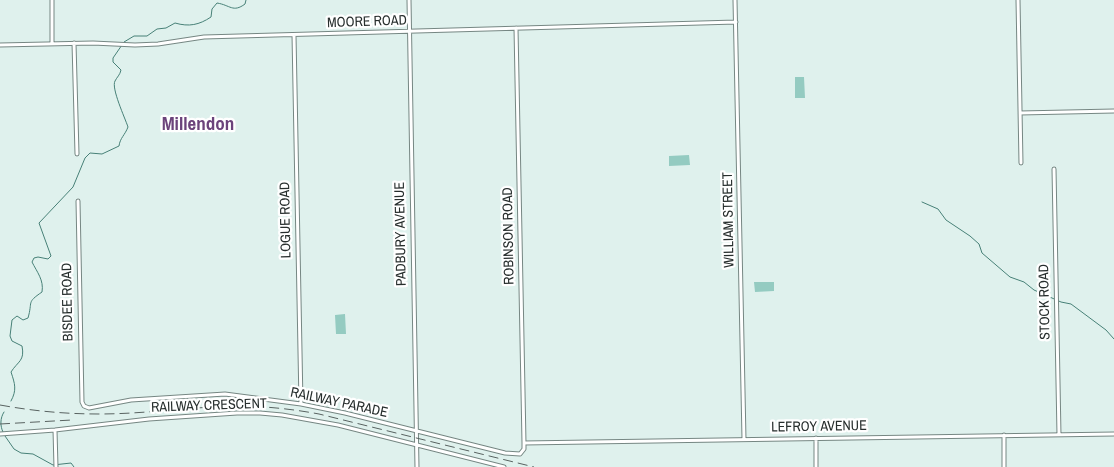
<!DOCTYPE html>
<style>
body{margin:0}
canvas{display:block;background:#dff1ed}
</style>
<canvas width="1114" height="467"></canvas>
<script>
const c = document.querySelector('canvas').getContext('2d');
c.lineJoin = 'round';
function fillPath(path, color) {
  c.fillStyle = color;
  c.fill(path, 'evenodd');
}
function trace(path, color, width, dash) {
  c.strokeStyle = color;
  c.lineWidth = width;
  c.lineCap = dash ? 'butt' : 'round';
  c.setLineDash(dash || []);
  c.stroke(path);
}
function write(font, color, halo, rows, align = 'center') {
  c.font = font + ' "Archivo Narrow",sans-serif';
  c.lineWidth = 4.5;
  c.setLineDash([]);
  c.textBaseline = 'middle';
  c.strokeStyle = halo;
  c.fillStyle = color;
  for (const [text, x, y, turn = 0] of rows) {
    c.save();
    c.translate(x, y);
    c.rotate((+turn || 0) * Math.PI / 180);
    c.textAlign = isNaN(turn) ? turn : align;
    if (halo) c.strokeText(text, 0, 0);
    c.fillText(text, 0, 0);
    c.restore();
  }
}
fillPath(new Path2D(`
 M795 77H804L805 98H795Z
 M689 155 690 165 669 166V156Z
 M754 282H774V291L755 292Z
 M345 314 346 334H336L335 315Z`), '#94cbc1');
trace(new Path2D(`
 M922 202 938 209 946 220 970 236 979 244 982 253 1010 277 1024 282 1034 290 1061 302 1071 304 1106 330 1114 339
 M11 401C17 390 15 384 11 372 18 361 25 361 22 346L12 341 10 336 12 320 17 316 23 320 28 318C33 301 26 303 42 292 44 280 37 272 32 262L34 258 38 257 48 259 51 256 39 223 73 187 85 158 90 153 102 154 119 146C120 138 125 135 128 127 125 118 111 88 115 81 117 77 120 75 121 70L113 62V58L124 42 134 36H147L157 29 166 28 175 23C189 27 199 25 211 17L212 9 217 3C230 5 233 13 245 4L246 0
 M3 432C0 426 0 418 4 412
 M5 436 14 449 21 453 33 454 53 465 71 463 74 467`), '#478077', 1);
const minor = new Path2D(`
 M52 0V43
 M409 0 417 467
 M735 0 744 439
 M1018 0 1021 163
 M294 35 301 404
 M74 43 77 154
 M0 45 93 43 135 45 158 44 204 37 736 22
 M1020 113 1114 111
 M1054 169 1059 435
 M78 201 82 402 84 406 89 408 131 400 225 394 301 404 345 413 505 453 520 454 524 449V443L516 28
 M55 430 56 467
 M0 434 55 430 149 419 237 413H260L282 415 338 425 504 467
 M1004 435V467
 M816 438V467
 M524 443 1114 434`);
trace(minor, '#768783', 5);
trace(minor, '#fff', 3);
trace(new Path2D(`
 M0 405C33 411 65 414 99 414 145 414 190 407 236 406 264 406 292 409 319 414L534 467
 M0 424 72 420`), '#586260', 1, [10, 5]);
write('14px', '#272e2d', '#fff', [
 ["MOORE ROAD",367,22,-2],
 ["LOGUE ROAD",286,220,-91],
 ["WILLIAM STREET",729,220,-91],
 ["PADBURY AVENUE",401,234,-91],
 ["ROBINSON ROAD",509,236,-91],
 ["BISDEE ROAD",68,302,-91],
 ["STOCK ROAD",1045,302,-91],
 ["RAILWAY PARADE",339,403,12],
 ["RAILWAY CRESCENT",209,406,-2],
 ["LEFROY AVENUE",819,427,-1]
]);
write('bold 19px', '#6b437b', '#fff', [
 ["Millendon",198,125]
]);
</script>
